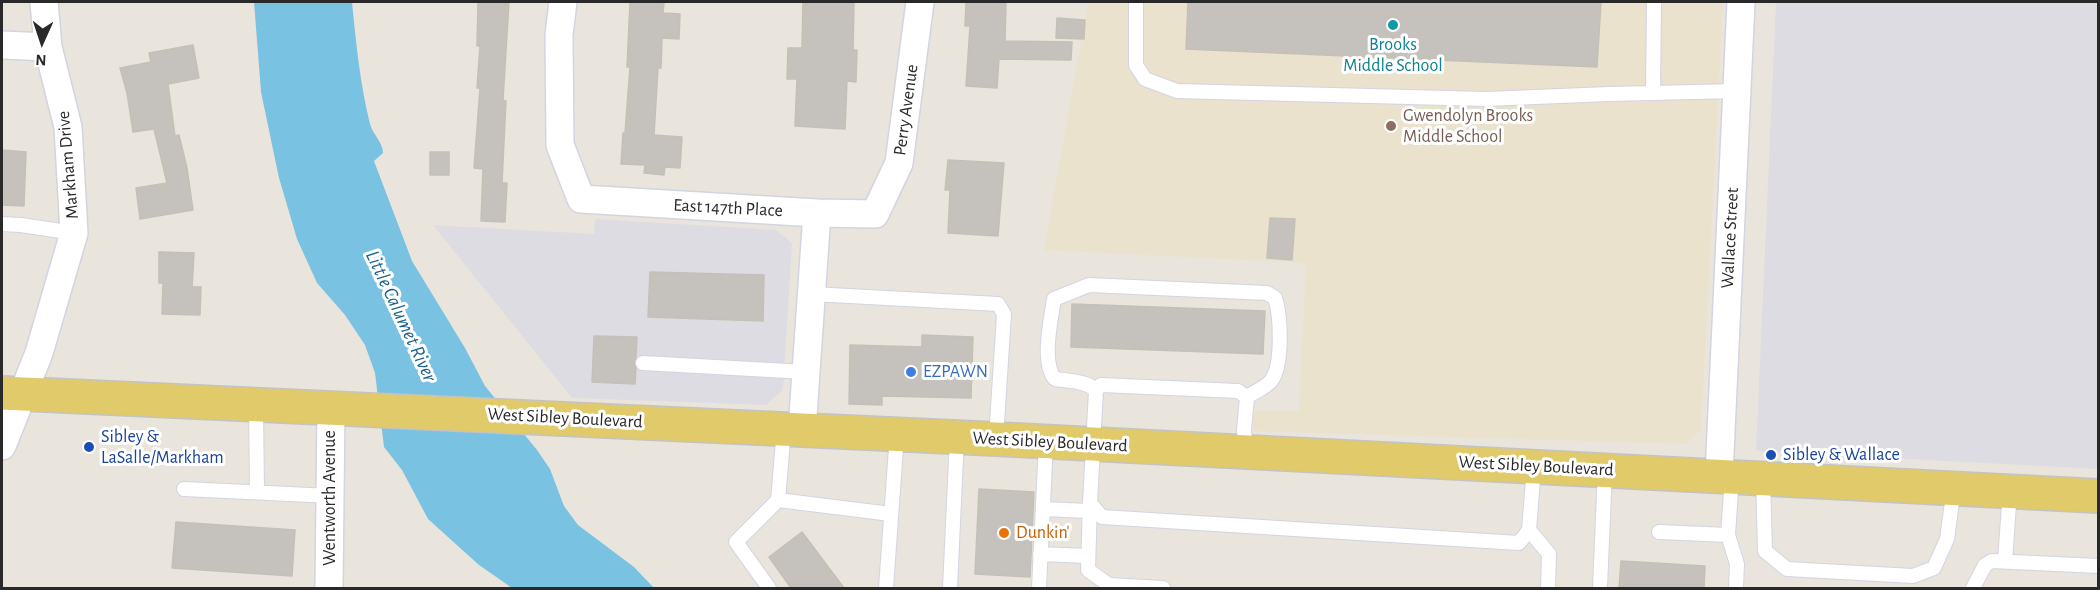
<!DOCTYPE html>
<style>
body{margin:0}
#map{position:relative;width:2100px;height:590px;overflow:hidden;background:#eae5dc;font-family:"Alegreya Sans",sans-serif}
canvas{display:block}
.frame{position:absolute;inset:0;border:3px solid #292929;pointer-events:none}
.north{position:absolute;left:12px;top:12px;width:60px;height:60px;-webkit-text-stroke:4px #fff;paint-order:stroke;rotate:183deg;font-size:16px;font-weight:700;line-height:24px;text-align:center;color:#292929}
.north::after{content:'';display:block;margin:auto;width:21px;height:27px;background:#292929;clip-path:polygon(50% 0,100% 100%,50% 72%,0 100%)}
</style>
<div id="map">
<canvas width="2100" height="590"></canvas>
<div class="frame"></div>
<div class="north">N</div>
</div>
<script>
const c = document.querySelector('canvas').getContext('2d');
c.lineJoin = 'round';
function fillPath(path, color) {
  c.fillStyle = color;
  c.fill(path, 'evenodd');
}
function trace(path, color, width, dash) {
  c.strokeStyle = color;
  c.lineWidth = width;
  c.lineCap = dash ? 'butt' : 'round';
  c.setLineDash(dash || []);
  c.stroke(path);
}
function write(font, color, halo, rows, align = 'center') {
  c.font = font + ' "Alegreya Sans",sans-serif';
  c.lineWidth = 6;
  c.setLineDash([]);
  c.textBaseline = 'middle';
  c.strokeStyle = halo;
  c.fillStyle = color;
  for (const [text, x, y, turn = 0] of rows) {
    c.save();
    c.translate(x, y);
    c.rotate((+turn || 0) * Math.PI / 180);
    c.textAlign = isNaN(turn) ? turn : align;
    if (halo) c.strokeText(text, 0, 0);
    c.fillText(text, 0, 0);
    c.restore();
  }
}
fillPath(new Path2D(`
 M1776 2H2098V469L1756 451Z
 M595 219 776 230 792 243 783 390 766 405 572 398 433 225 594 234Z`), '#dedce3');
fillPath(new Path2D(`
 M1088 2H1723L1701 430 1687 444 1254 431V411H1299L1306 263 1044 250Z`), '#eae2cd');
fillPath(new Path2D(`
 M254 2H352C356 43 360 83 370 124 373 135 383 142 383 153L374 161 412 261 465 348 485 386 537 450 550 469 564 506 578 525 634 567 654 588H512L479 565 428 519 402 470 384 447 375 373 365 345 345 315 317 283 297 239 279 178 261 92Z`), '#7ac2e1');
const building = new Path2D(`
 M478 2H509L503 100 506 101 502 183H507L505 222 481 221 483 169 474 168 480 88H477L480 46H477Z
 M630 2H664L663 13 680 14 679 39 662 38 661 68H658L654 135 682 137 680 168 665 167 664 175 644 173 645 165 621 164 623 133H625L630 67H627Z
 M803 2H854L853 50H857L856 82 847 81 845 129 795 126 797 79H787L788 48H802Z
 M966 2H1006L1005 41 1072 42 1071 60 999 59 997 88 966 86 970 26H965Z
 M1188 2H1601L1597 67 1186 49Z
 M1057 18 1085 20 1084 39 1056 38Z
 M193 45 199 78 168 84 175 136 179 135 187 168 193 210 140 219 136 188 167 183 154 129 133 132 127 93 120 68 151 62 149 53Z
 M2 150 26 152 24 206 2 205Z
 M430 152H449V175H430Z
 M948 160 1004 163 998 236 948 233 950 190H945Z
 M1270 218 1295 219 1292 260 1267 258Z
 M159 252 194 253 192 287H201L200 315 162 314 163 283H159Z
 M650 272 764 275 763 321 648 317Z
 M1072 304 1265 311 1263 354 1071 347Z
 M922 335 973 337 971 398 882 396V405L849 404 850 345 922 347Z
 M594 336 637 337 636 357 634 363 636 368 635 384 592 382Z
 M979 489 1034 492 1030 577 975 574Z
 M176 522 295 530 292 576 172 568Z
 M802 532 844 588H791L769 557Z
 M1621 561 1705 566 1704 588H1619Z`);
fillPath(building, '#c5c1bc');
trace(building, '#c5c0b6', 1.5);
const lane = new Path2D(`
 M1136 2V65L1145 79 1177 91 1486 99 1609 94 1737 91
 M1653 92 1654 2
 M2 224 21 225 74 233
 M812 294 998 304 1004 314 996 439
 M643 363 806 372
 M1096 390 1090 503 1102 517 1519 543 1529 530 1534 466
 M1096 390C1086 381 1068 381 1055 379 1041 363 1051 319 1054 299L1089 285 1267 293 1275 298C1281 316 1283 366 1271 381 1265 388 1254 392 1247 397
 M1096 390 1101 385 1238 391 1247 397 1244 430 1246 452
 M256 404 257 492
 M1763 478 1765 551 1787 569 1913 576 1934 568 1947 539 1954 488
 M184 489 331 496
 M778 500 891 514
 M1090 503 1088 570 1109 585 1163 588
 M1043 509 1089 511
 M1529 530 1549 554 1548 588
 M1659 532 1728 535 1732 476
 M1728 535 1737 564 1736 588
 M1040 554 1088 556
 M2005 561 2010 491
 M769 588 736 542 778 500 784 429
 M886 588 897 434
 M950 588 957 437
 M1039 588 1046 442
 M1600 588 1605 469
 M1973 588 1985 565 1992 561 2098 566`);
const street = new Path2D(`
 M563 2 559 35 560 145 581 199 817 213 875 214 899 163 920 2
 M2 45 48 47
 M802 430 817 213
 M2 446 39 353 74 233 68 127 48 47 44 2
 M1719 475 1741 2
 M329 588 331 408`);
const primary = new Path2D(`
 M2 393 996 439 2098 496`);
trace(lane, '#d2d4e0', 16);
trace(street, '#d2d4e0', 30);
trace(primary, '#c3c3c3', 36);
trace(lane, '#fff', 14);
trace(street, '#fff', 27);
trace(primary, '#e1ca6a', 33);
for (const [x, y, r, color] of [
 [1393,25,6,"#0f9aa8"],
 [1391,126,6,"#8d6e63"],
 [911,372,6,"#3f7fe0"],
 [89,447,6,"#1a4fb4"],
 [1771,455,6,"#1a4fb4"],
 [1004,533,6,"#e8710a"]
]) {
  const dot = new Path2D();
  dot.arc(x, y, r, 0, 2 * Math.PI);
  c.fillStyle = color;
  c.fill(dot);
  trace(dot, '#fff', 2);
}
write('18px', '#0d838f', '#fff', [
 ["Brooks",1393,45],
 ["Middle School",1393,66]
]);
write('18px', '#292929', '#fff', [
 ["Perry Avenue",906,110,-82],
 ["Markham Drive",68,165,-95],
 ["East 147th Place",728,208,3],
 ["Wallace Street",1730,238,-87],
 ["West Sibley Boulevard",565,418,3],
 ["West Sibley Boulevard",1050,442,3],
 ["West Sibley Boulevard",1536,466,3],
 ["Wentworth Avenue",330,498,-90]
]);
write('18px', '#785e54', '#fff', [
 ["Gwendolyn Brooks",1403,116],
 ["Middle School",1403,137]
], 'left');
write('18px', '#366cbe', '#fff', [
 ["EZPAWN",923,372]
], 'left');
write('18px', '#164399', '#fff', [
 ["Sibley &",101,437],
 ["LaSalle/Markham",101,458],
 ["Sibley & Wallace",1783,455]
], 'left');
write('18px', '#c56008', '#fff', [
 ["Dunkin'",1016,533]
], 'left');
write('italic 20px', '#1b618b', '#fff', [
 ["Little Calumet River",401,316,65]
]);
</script>
